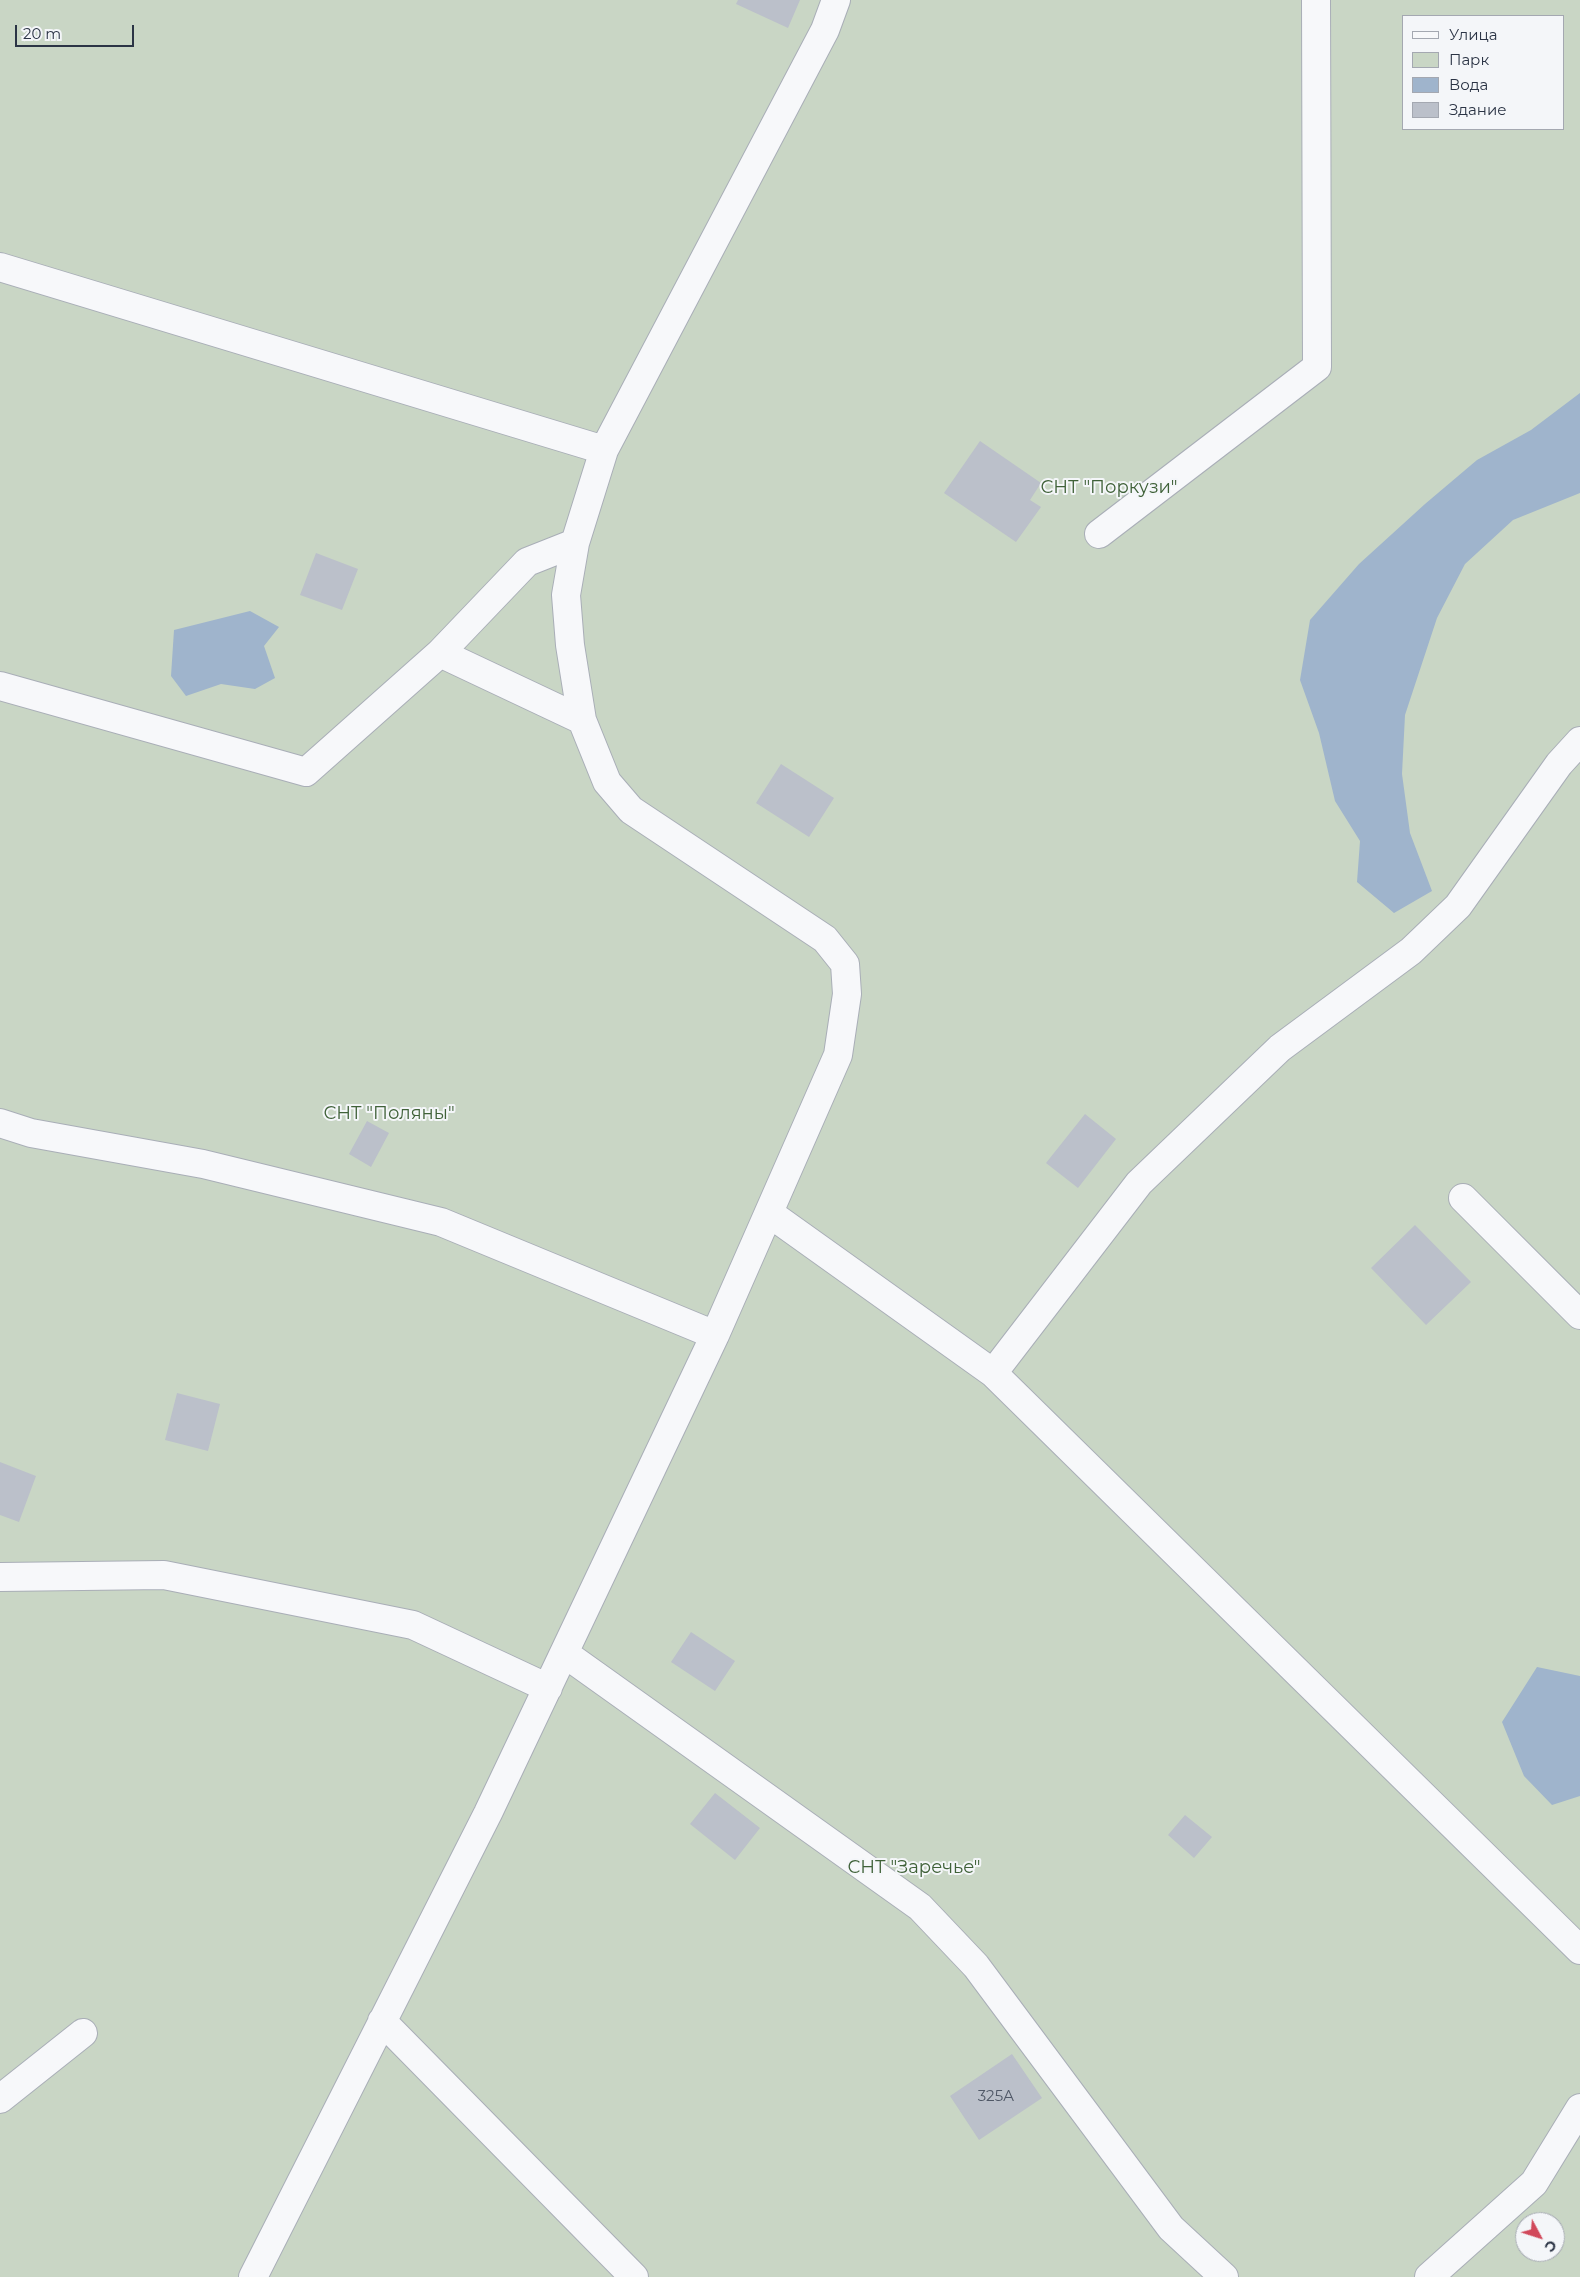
<!DOCTYPE html>
<meta charset="utf-8">
<style>
body{margin:0}
#map{position:relative;width:1580px;height:2277px;overflow:hidden;background:#e4e7ec;font-family:Montserrat,sans-serif}
canvas{display:block}
.legend{position:absolute;left:1402px;top:15px;width:162px;height:115px;box-sizing:border-box;background:#f4f6f9;border:1px solid #a4a8b1;margin:0;padding:6px 9px;list-style:none;font-size:15px;color:#2b3445}
.legend li{display:flex;align-items:center;gap:10px;height:25px}
.legend b{width:25px;border:1px solid #a4a8b1}
.north{position:absolute;left:1515px;top:2212px;width:50px;height:50px;box-sizing:border-box;background:#f4f6f9;border:1px solid #a4a8b1;border-radius:50%;rotate:130deg;font-size:14px;font-weight:700;line-height:20px;text-align:center;color:#2b3445}
.north::after{content:'';display:block;margin:auto;width:18px;height:22px;background:#d1495b;clip-path:polygon(50% 0,100% 100%,50% 72%,0 100%)}
.scale{position:absolute;left:15px;top:25px;width:119px;height:22px;box-sizing:border-box;border:2px solid #2b3445;border-top:0;padding-left:6px;font-size:15px;line-height:18px;white-space:nowrap;color:#2b3445;-webkit-text-stroke:4px #f4f6f9;paint-order:stroke}
</style>
<div id="map">
<canvas width="1580" height="2277"></canvas>
<ul class="legend">
<li><b style="height:6px;background:#f7f8fa"></b>Улица</li>
<li><b style="height:14px;background:#c9d6c5"></b>Парк</li>
<li><b style="height:14px;background:#9fb4cc"></b>Вода</li>
<li><b style="height:14px;background:#bbc0ca"></b>Здание</li>
</ul>
<div class="north">С</div>
<div class="scale">20 m</div>
</div>
<script>
const c = document.querySelector('canvas').getContext('2d');
c.lineJoin = 'round';
function fillPath(path, color) {
  c.fillStyle = color;
  c.fill(path, 'evenodd');
}
function trace(path, color, width, dash) {
  c.strokeStyle = color;
  c.lineWidth = width;
  c.lineCap = dash ? 'butt' : 'round';
  c.setLineDash(dash || []);
  c.stroke(path);
}
function write(font, color, halo, rows, align = 'center') {
  c.font = font + ' Montserrat,sans-serif';
  c.lineWidth = 4;
  c.setLineDash([]);
  c.textBaseline = 'middle';
  c.strokeStyle = halo;
  c.fillStyle = color;
  for (const [text, x, y, turn = 0] of rows) {
    c.save();
    c.translate(x, y);
    c.rotate((+turn || 0) * Math.PI / 180);
    c.textAlign = isNaN(turn) ? turn : align;
    if (halo) c.strokeText(text, 0, 0);
    c.fillText(text, 0, 0);
    c.restore();
  }
}
fillPath(new Path2D(`
 M0 0H1580V2277H0ZM1404 16H1564V129H1404ZM1525 2222H1555V2252H1525Z`), '#c9d6c5');
fillPath(new Path2D(`
 M1580 393V493L1513 520 1465 564 1437 618 1405 715 1402 774 1410 833 1432 891 1394 913 1357 882 1360 841 1335 801 1319 733 1300 680 1310 620 1359 564 1425 504 1477 460 1531 430Z
 M250 611 279 627 264 646 275 678 255 689 221 684 186 696 171 676 174 630Z
 M1537 1667 1580 1676V1796L1552 1805 1524 1776 1502 1722Z`), '#9fb4cc');
fillPath(new Path2D(`
 M738 0H800L788 28 736 4Z
 M980 441 1041 483 1030 500 1041 507 1016 542 944 493Z
 M316 553 358 569 342 610 300 595Z
 M781 764 834 798 809 837 756 803Z
 M1085 1114 1116 1139 1078 1188 1046 1163Z
 M367 1121 389 1133 371 1167 349 1154Z
 M1415 1225 1471 1282 1426 1325 1371 1268Z
 M177 1393 220 1404 208 1451 165 1440Z
 M0 1462 36 1476 19 1522 0 1515Z
 M691 1632 735 1661 715 1691 671 1662Z
 M715 1793 760 1828 735 1860 690 1824Z
 M1185 1815 1212 1837 1194 1858 1168 1835Z
 M1012 2054 1042 2098 979 2140 950 2096Z`), '#bbc0ca');
const minor = new Path2D(`
 M0 267 604 450
 M1099 534 1317 367 1316 0
 M440 653 582 720
 M0 686 306 772 440 653 527 562 575 543
 M0 1123 31 1133 203 1164 441 1222 715 1335
 M1463 1198 1580 1315
 M769 1213 993 1373 1580 1950
 M993 1373 1139 1183 1280 1048 1411 951 1458 906 1559 764 1580 741
 M0 1577 164 1575 413 1625 548 1688
 M564 1653 920 1907 976 1966 1171 2228 1224 2277
 M382 2021 634 2277
 M0 2099 83 2033
 M253 2277 488 1813 715 1335 838 1055 847 994 845 964 825 939 631 810 607 782 582 720 570 645 566 595 575 543 604 450 825 30 836 0
 M1429 2277 1534 2183 1580 2108`);
trace(minor, '#a9aeb7', 30);
trace(minor, '#f7f8fa', 28);
write('15px', '#4f5766', null, [
 ["325А",996,2097]
]);
write('18px', '#3f6138', '#f4f6f9', [
 ["СНТ \"Поркузи\"",1109,488],
 ["СНТ \"Поляны\"",389,1114],
 ["СНТ \"Заречье\"",914,1868]
]);
</script>
